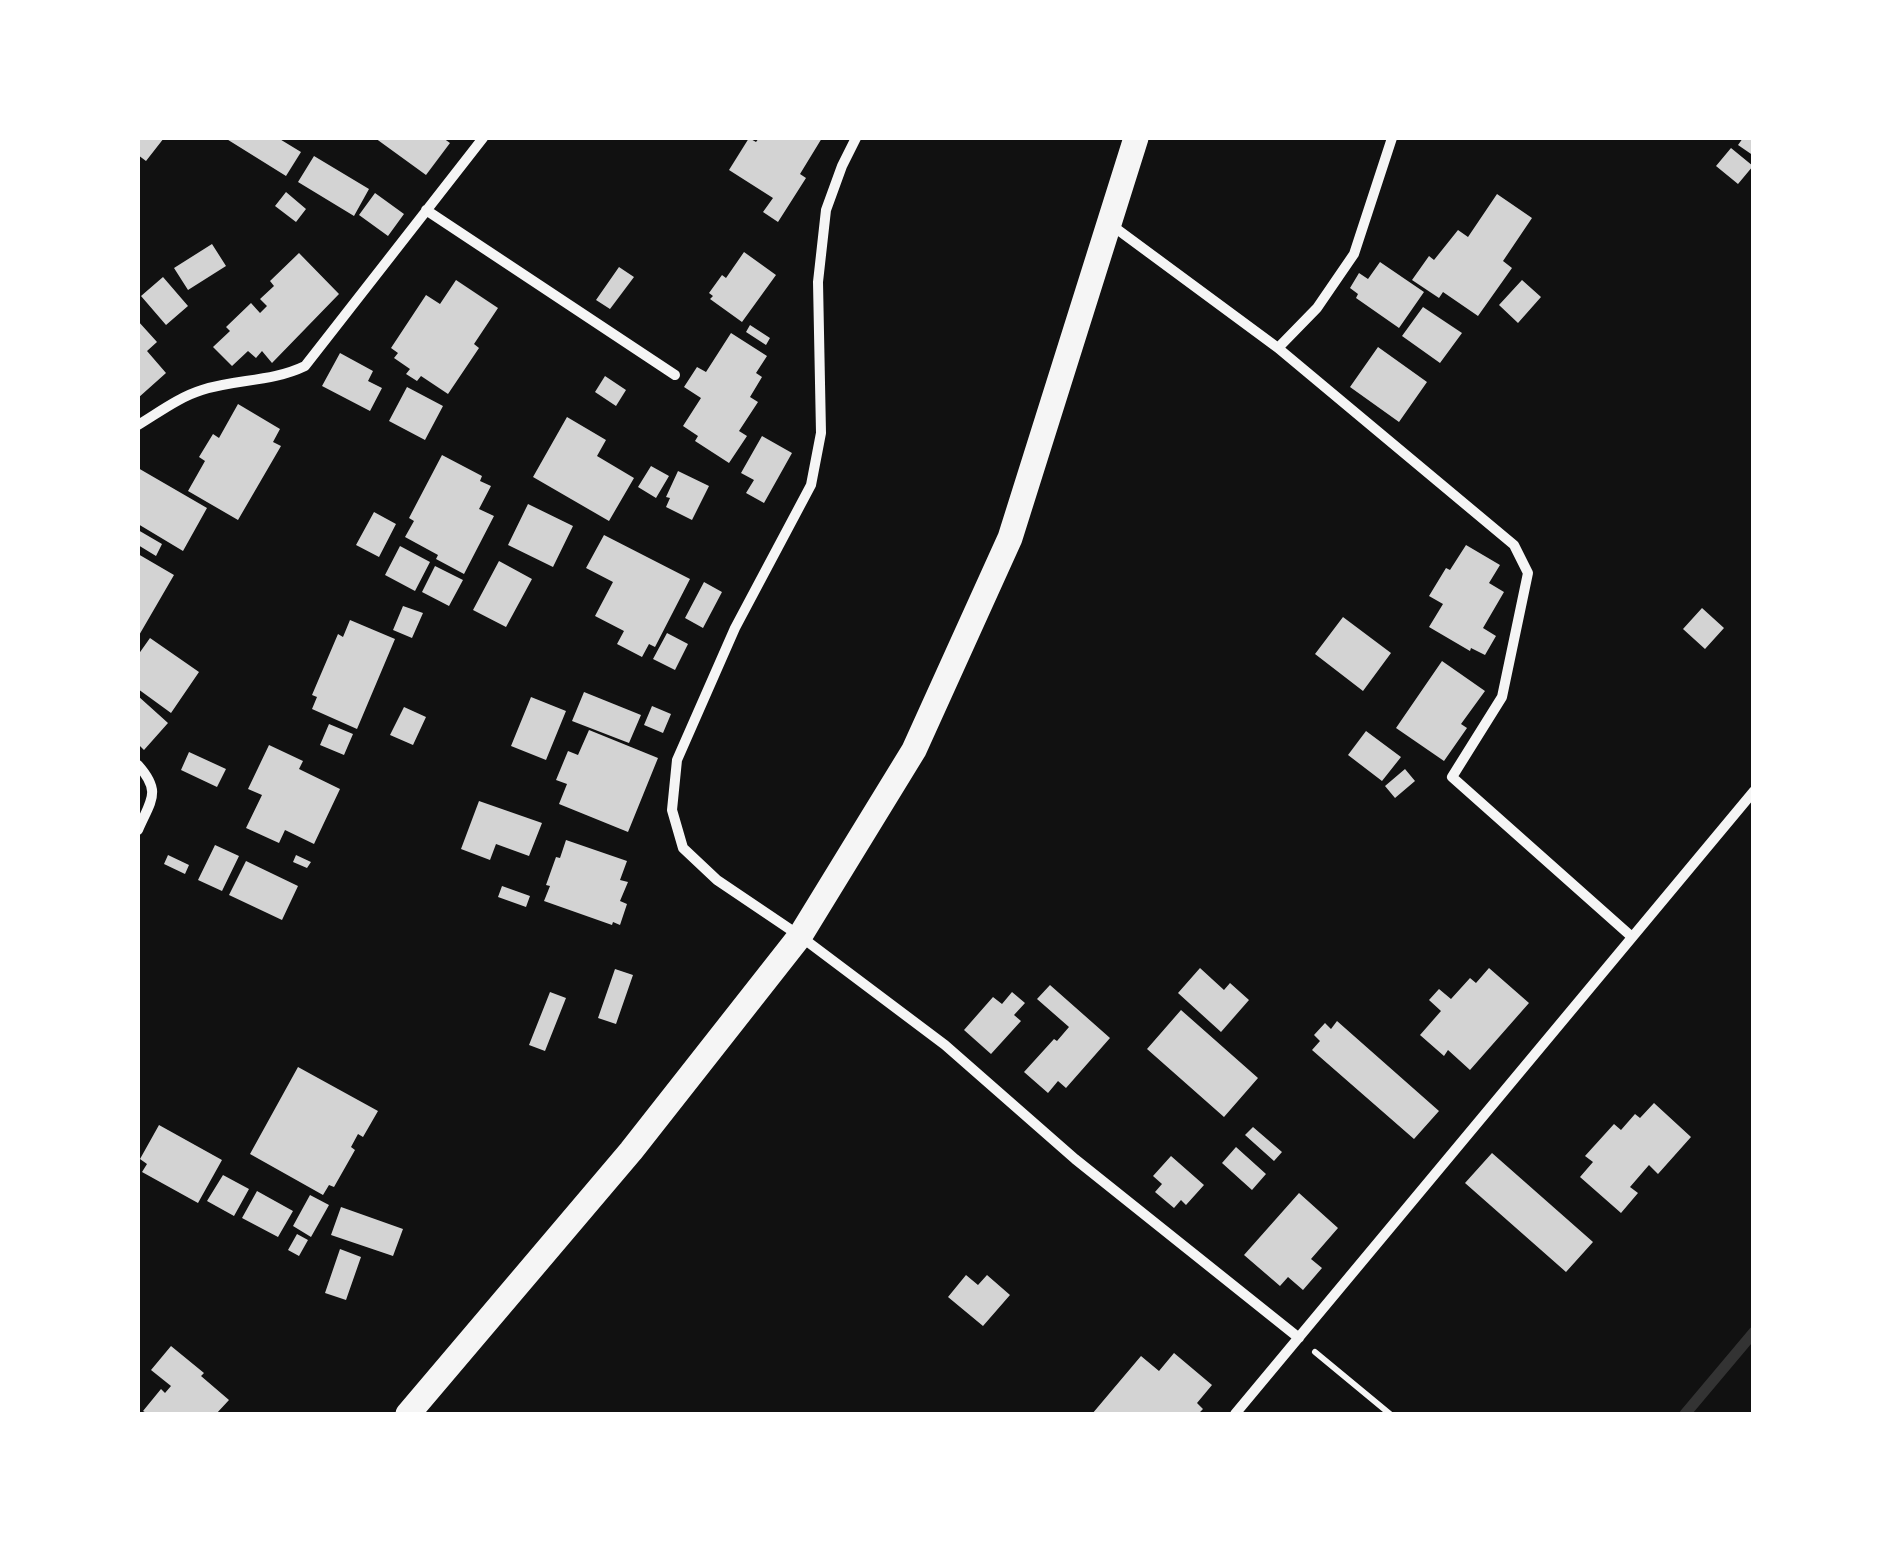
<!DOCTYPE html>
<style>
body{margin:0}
#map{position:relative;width:1891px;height:1552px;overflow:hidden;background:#111;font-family:"Work Sans",sans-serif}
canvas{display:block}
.frame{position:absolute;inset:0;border:140px solid #fff;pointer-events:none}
</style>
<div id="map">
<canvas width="1891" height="1552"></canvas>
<div class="frame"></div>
</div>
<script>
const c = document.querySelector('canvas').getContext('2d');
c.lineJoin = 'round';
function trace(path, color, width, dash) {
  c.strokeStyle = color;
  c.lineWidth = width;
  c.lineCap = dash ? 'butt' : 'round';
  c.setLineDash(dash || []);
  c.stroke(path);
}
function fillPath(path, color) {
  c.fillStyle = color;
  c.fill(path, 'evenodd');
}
trace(new Path2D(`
 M1685 1414 1754 1332`), '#333', 11);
fillPath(new Path2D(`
 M138 138H164L146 161 138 155Z
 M225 138H278L301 152 286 176Z
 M375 138H443L450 143 426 175Z
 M749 138 756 142 759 138H822L800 174 806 178 778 222 763 212 773 198 729 170Z
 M1743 138H1754V156L1738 145Z
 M1731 148 1753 166 1738 184 1716 166Z
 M314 156 369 189 354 216 298 182Z
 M286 192 306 209 296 222 275 206Z
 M375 193 404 214 388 236 359 215Z
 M1497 194 1532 218 1503 261 1512 268 1478 316 1443 292 1439 298 1412 280 1429 256 1434 260 1458 230 1468 237Z
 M212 244 226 266 188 290 174 268Z
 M744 252 776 275 742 322 710 299 713 296 709 293 722 275 726 278Z
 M299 253 339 294 272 363 262 351 256 358 248 351 232 366 213 347 230 331 226 327 251 303 260 313 267 306 260 299 274 286 270 281Z
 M1380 262 1424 292 1399 328 1356 298 1358 294 1350 288 1359 273 1368 279Z
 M619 267 634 277 610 309 596 300Z
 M163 277 188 306 166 325 141 296Z
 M456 280 498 308 474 344 479 348 448 394 421 376 417 381 406 374 410 369 394 358 398 353 391 348 426 295 440 304Z
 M1522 280 1541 297 1518 323 1499 305Z
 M1423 307 1462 333 1440 363 1402 336Z
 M138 321 157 342 147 351 166 373 138 398Z
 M750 325 770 338 766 345 746 332Z
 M731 333 767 356 756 373 762 377 750 397 758 402 739 431 747 436 729 463 695 441 698 436 683 426 701 398 684 387 697 367 706 372Z
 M1378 347 1427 382 1399 422 1350 387Z
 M340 353 373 371 368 381 382 388 370 411 322 386Z
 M605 376 626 390 616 406 595 392Z
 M407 387 443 406 425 440 389 421Z
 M238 404 280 429 273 442 281 446 238 520 188 491 205 461 199 457 213 434 219 438Z
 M567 417 606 440 597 456 634 478 609 521 533 477Z
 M762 436 792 453 764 503 746 493 754 480 741 473Z
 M442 455 482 476 480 481 491 486 479 509 494 516 464 574 436 559 438 555 405 537 414 521 409 518Z
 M651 466 669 476 656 498 638 487Z
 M138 468 207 508 183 551 138 524Z
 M678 471 709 486 692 520 666 507 670 498 666 497Z
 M528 504 573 526 553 567 508 545Z
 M374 512 396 524 379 557 356 545Z
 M138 530 162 544 156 556 138 545Z
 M604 535 690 579 655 647 649 644 642 657 617 644 624 631 595 616 613 582 586 568Z
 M1466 545 1500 565 1489 583 1504 592 1483 628 1496 636 1485 655 1471 648 1470 651 1429 627 1443 604 1429 596 1446 568 1450 570Z
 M400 546 430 562 415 591 385 575Z
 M138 554 174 575 138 637Z
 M499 561 532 579 506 627 473 610Z
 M435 566 463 580 449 606 422 592Z
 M704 582 722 592 703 628 685 618Z
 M403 606 423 613 412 638 393 630Z
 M1702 608 1724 628 1705 649 1683 629Z
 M1343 617 1391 653 1363 691 1315 654Z
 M350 620 395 639 357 729 312 709 317 697 312 695 338 634 343 637Z
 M667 633 688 644 675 670 653 659Z
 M150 638 199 672 171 713 138 689V655Z
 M1442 661 1485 691 1461 724 1467 728 1444 761 1396 728Z
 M584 692 641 715 629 743 572 721Z
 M138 696 168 723 144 750 138 744Z
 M531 697 566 711 546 760 511 746Z
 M652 706 671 714 663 733 644 725Z
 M404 707 426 717 413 745 390 735Z
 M329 724 353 734 344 755 320 745Z
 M589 730 658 758 628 832 559 804 567 784 556 780 568 751 578 755Z
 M1366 731 1401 757 1382 781 1348 755Z
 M269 745 303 761 299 769 340 789 314 844 285 830 279 843 246 828 262 795 248 789Z
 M189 752 226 769 217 787 181 770Z
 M1405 769 1415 781 1395 798 1385 786Z
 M479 801 542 823 529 856 496 844 490 860 461 849Z
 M566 840 627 861 620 880 628 882 620 901 627 904 620 925 613 922 612 925 544 901 550 886 546 885 556 857 560 858Z
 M215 845 239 856 222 891 198 880Z
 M168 855 189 865 185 874 164 864Z
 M296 855 311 862 307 868 293 862Z
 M246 861 298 886 282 920 229 895Z
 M502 886 530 896 526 907 498 897Z
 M1200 968 1224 990 1230 983 1249 1000 1221 1032 1178 993Z
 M1489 968 1529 1003 1470 1070 1448 1050 1444 1056 1420 1035 1441 1011 1429 1000 1439 989 1451 999 1470 978 1476 983Z
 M615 969 633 975 616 1024 598 1018Z
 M1050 985 1110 1038 1066 1088 1058 1081 1048 1093 1024 1072 1054 1039 1057 1041 1069 1027 1037 999Z
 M550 992 566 998 545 1051 529 1045Z
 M1012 992 1025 1003 1014 1015 1021 1021 991 1054 964 1030 993 997 1002 1004Z
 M1181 1010 1258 1078 1224 1117 1147 1049Z
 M1337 1021 1439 1111 1414 1139 1312 1050 1320 1041 1314 1035 1325 1023 1331 1029Z
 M298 1067 378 1111 363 1137 358 1134 351 1147 355 1150 334 1187 329 1185 323 1195 250 1154Z
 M1654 1103 1691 1137 1658 1174 1649 1165 1630 1187 1638 1193 1621 1213 1580 1177 1593 1162 1585 1156 1614 1124 1621 1130 1635 1114 1640 1118Z
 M159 1125 222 1160 198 1203 142 1172 147 1164 140 1159Z
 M1253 1127 1282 1152 1274 1161 1245 1135Z
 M1236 1147 1266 1174 1252 1190 1222 1163Z
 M1492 1153 1593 1242 1566 1272 1465 1183Z
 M1171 1156 1204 1185 1186 1205 1181 1200 1174 1208 1155 1192 1162 1184 1153 1176Z
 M223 1175 249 1189 234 1216 207 1201Z
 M257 1191 293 1211 278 1237 242 1218Z
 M1299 1193 1338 1228 1311 1259 1322 1268 1303 1290 1288 1277 1280 1286 1244 1255Z
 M310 1195 329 1205 311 1237 293 1226Z
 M341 1207 403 1229 393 1256 331 1235Z
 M297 1234 308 1240 299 1256 288 1250Z
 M340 1249 361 1257 346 1300 325 1293Z
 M966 1275 978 1285 987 1275 1010 1295 983 1326 948 1297Z
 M171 1346 204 1373 201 1376 229 1400 216 1414H148L143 1411 161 1389 165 1393 171 1386 151 1370Z
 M1174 1353 1212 1385 1197 1403 1203 1409 1198 1414H1092L1141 1356 1159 1371Z`), '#d3d3d3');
trace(new Path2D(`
 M1315 1352 1390 1414`), '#f5f5f5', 6);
trace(new Path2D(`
 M856 138 842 166 826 210 818 282 821 433 811 485 735 628 677 760 672 810 683 848 717 880 800 936 945 1045 1075 1159 1299 1338
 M426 210 675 375
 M1110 224 1278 348 1514 545 1528 573 1502 697 1452 777 1632 937
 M1278 348 1317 308 1354 254 1392 138
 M138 425C158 413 179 397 202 390 236 379 272 382 305 366L483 138
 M138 765C162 792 151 800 138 830
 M1235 1414 1754 791`), '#f5f5f5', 10);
trace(new Path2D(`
 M408 1414 631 1151 800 936 914 750 1010 538 1136 138`), '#f5f5f5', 25);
</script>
